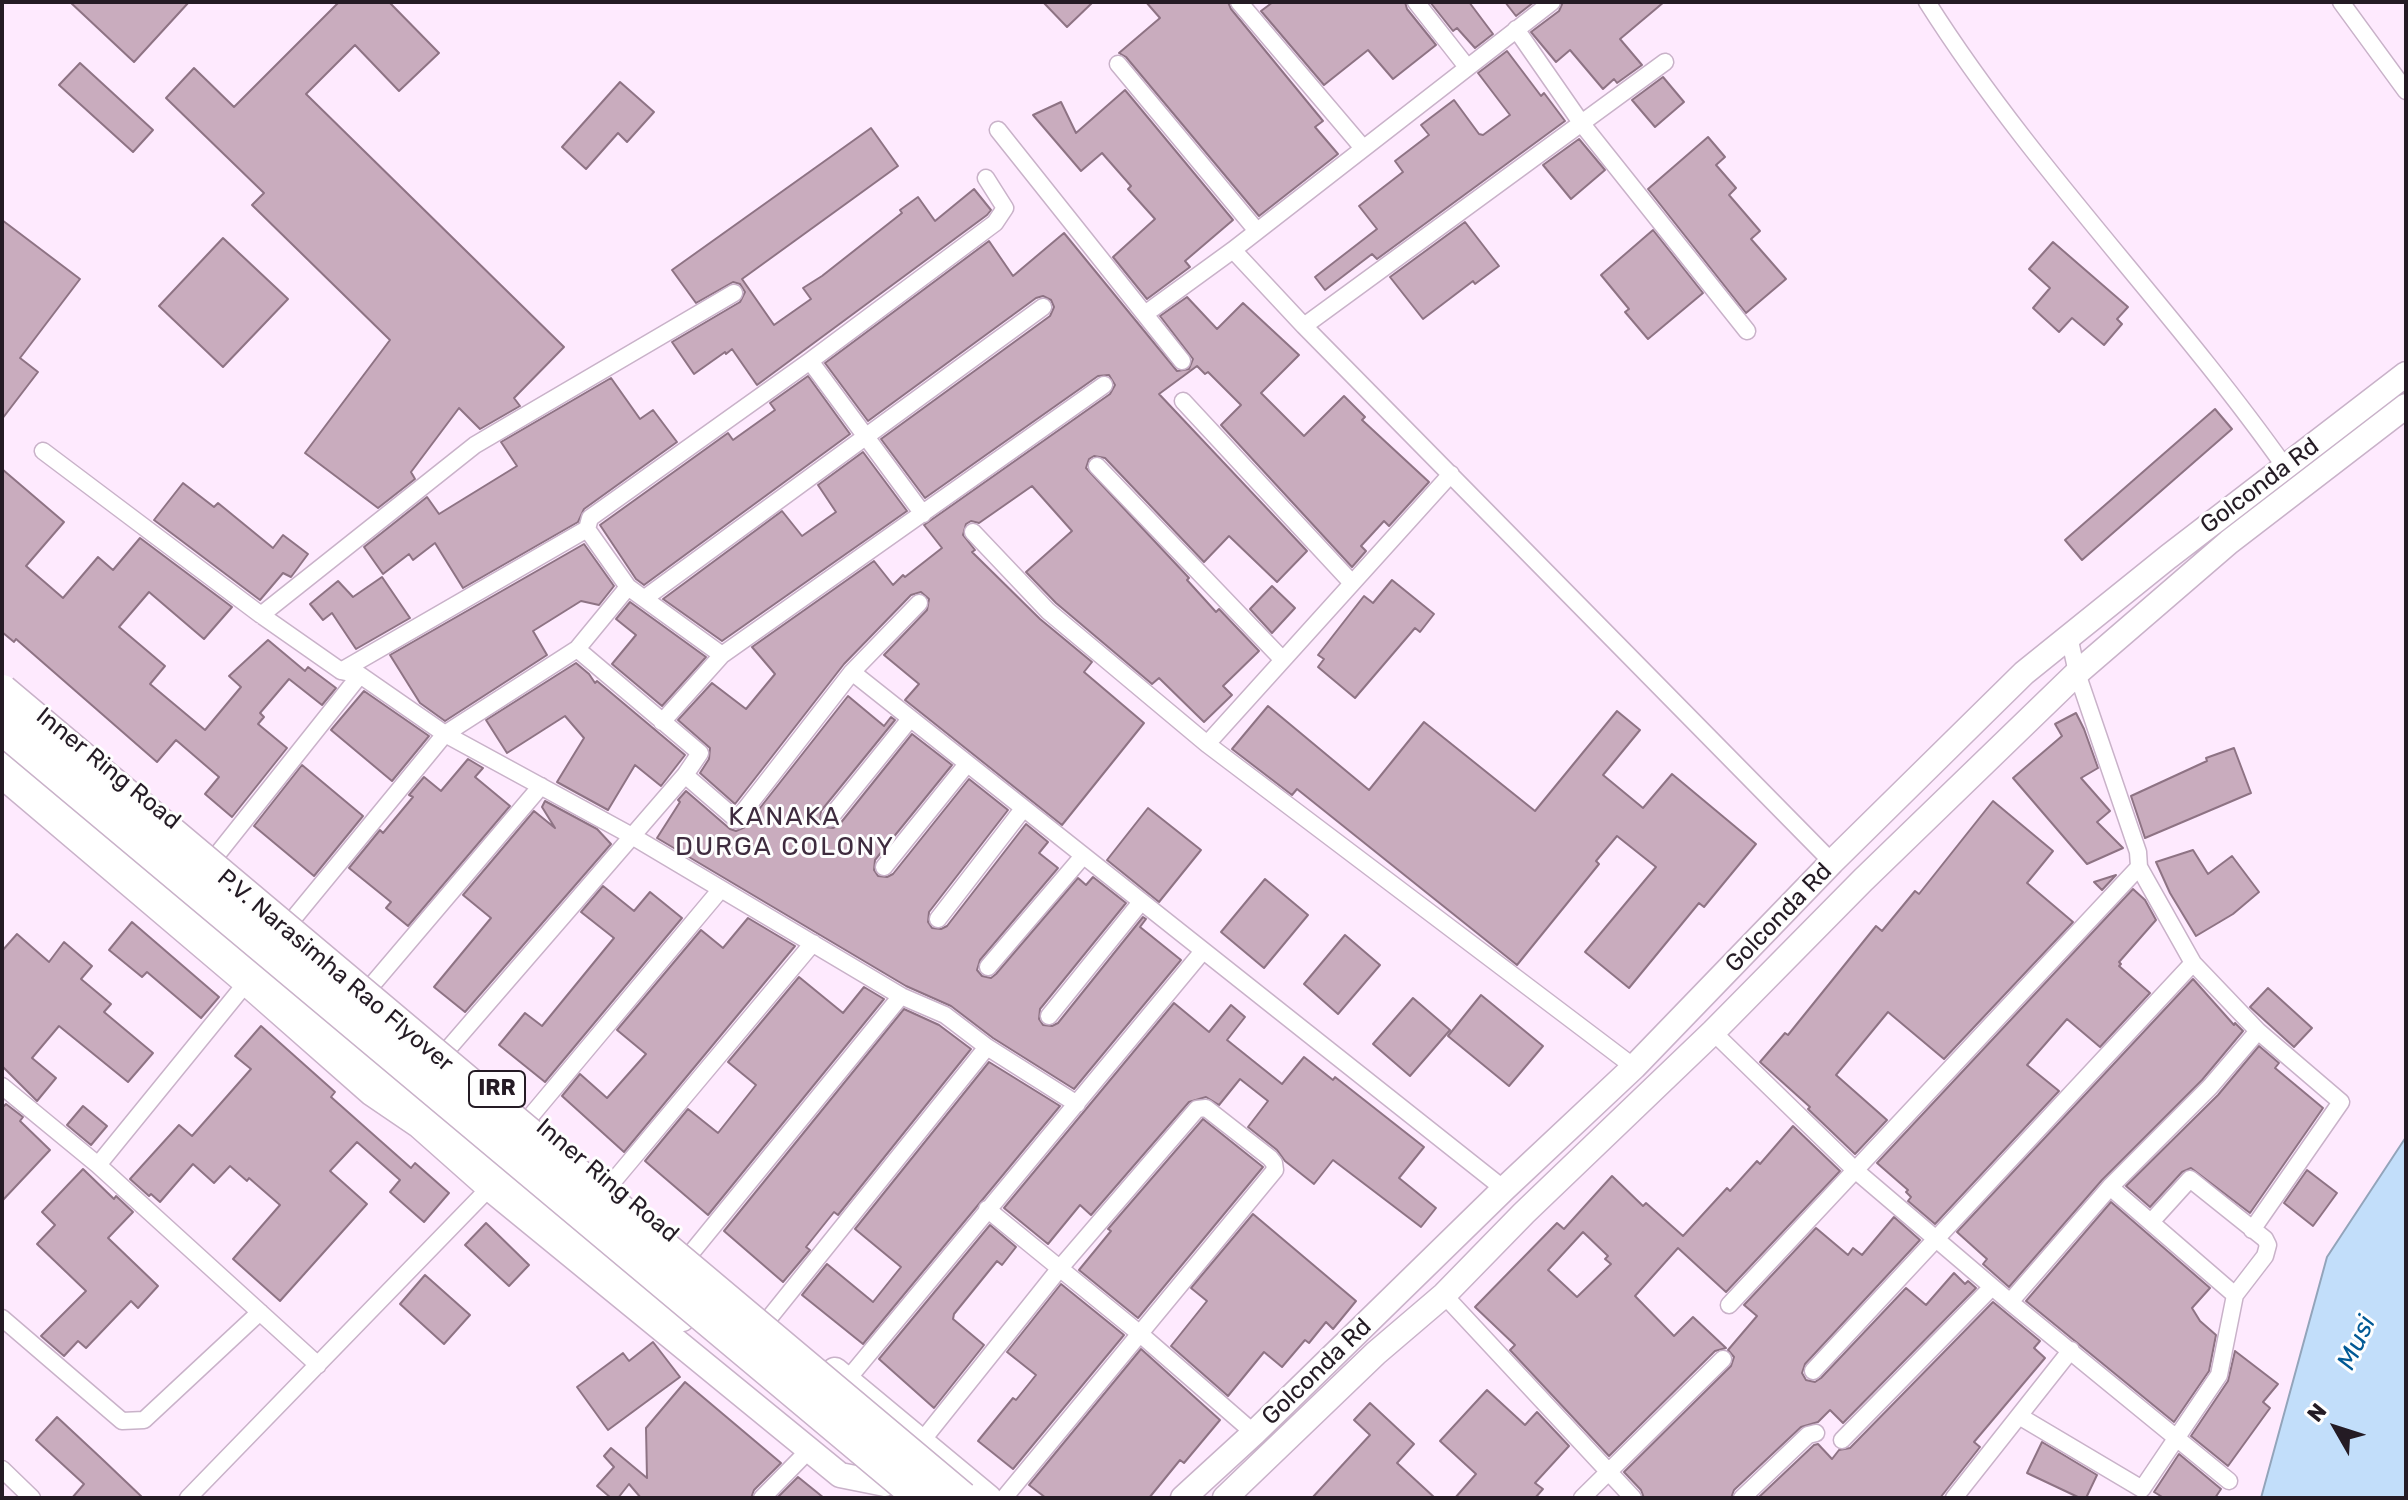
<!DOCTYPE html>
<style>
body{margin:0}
#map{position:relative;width:2408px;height:1500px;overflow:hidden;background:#feeafe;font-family:Rubik,sans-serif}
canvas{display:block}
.frame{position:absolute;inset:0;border:4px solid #241b24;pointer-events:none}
.north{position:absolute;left:2296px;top:1388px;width:80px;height:80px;-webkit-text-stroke:6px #fefefe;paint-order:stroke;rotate:309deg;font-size:22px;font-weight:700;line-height:32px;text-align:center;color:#241b24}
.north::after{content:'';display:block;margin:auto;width:28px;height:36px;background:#241b24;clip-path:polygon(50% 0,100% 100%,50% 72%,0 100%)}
</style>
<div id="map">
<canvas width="2408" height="1500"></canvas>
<div class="frame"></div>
<div class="north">N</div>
</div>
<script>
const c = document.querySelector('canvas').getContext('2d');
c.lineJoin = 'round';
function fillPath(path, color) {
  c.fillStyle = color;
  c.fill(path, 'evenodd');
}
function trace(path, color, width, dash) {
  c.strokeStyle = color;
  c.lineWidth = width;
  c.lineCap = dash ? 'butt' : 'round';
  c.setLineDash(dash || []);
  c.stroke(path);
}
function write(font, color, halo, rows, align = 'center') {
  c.font = font + ' Rubik,sans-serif';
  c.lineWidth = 6;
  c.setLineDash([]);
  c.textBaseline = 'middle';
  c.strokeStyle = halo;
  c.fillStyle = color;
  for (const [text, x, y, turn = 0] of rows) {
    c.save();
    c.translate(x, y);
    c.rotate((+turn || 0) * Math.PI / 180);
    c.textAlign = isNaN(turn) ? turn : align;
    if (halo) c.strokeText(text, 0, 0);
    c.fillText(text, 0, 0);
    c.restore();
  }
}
const water = new Path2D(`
 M2406 1137V1498H2261L2327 1257Z`);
fillPath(water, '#c2defa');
trace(water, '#93a4ba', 2);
const building = new Path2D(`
 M70 2H189L134 62Z
 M339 2H389L439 53 399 91 355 45 306 94 564 347 514 398 520 406 480 429 459 408 411 472 415 479 378 508 305 453 390 340 252 205 264 193 166 98 194 68 234 107Z
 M1043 2H1093L1067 27Z
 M1146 2H1228L1231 9 1323 121 1315 127 1338 154 1259 216 1126 57 1119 53 1160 18Z
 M1273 2H1405L1407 9 1436 45 1393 79 1368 50 1324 85 1261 11Z
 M1430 2H1469L1493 34 1475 48 1457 28 1453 31Z
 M1505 2H1534L1516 16Z
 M1563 2H1664L1620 39 1642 65 1617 83 1614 79 1603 89 1570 50 1556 62 1531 32 1559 11Z
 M1507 51 1541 96 1544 93 1565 121 1377 259 1372 254 1325 290 1315 277 1377 229 1359 206 1403 172 1395 161 1429 135 1421 125 1454 100 1479 134 1483 135 1510 115 1478 73Z
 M80 63 153 130 133 152 59 85Z
 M1663 77 1684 102 1655 127 1632 100Z
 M620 82 654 112 627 142 618 133 586 169 562 147Z
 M1125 90 1233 220 1185 261 1190 267 1147 299 1113 257 1155 219 1128 189 1131 186 1102 153 1081 171 1033 115 1061 102 1076 133Z
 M871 128 898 166 742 279 774 325 811 299 803 288 822 276 902 213 900 210 918 197 935 221 974 189 991 210 987 215 757 385 732 349 726 354 725 352 694 374 672 342 740 302 745 292 740 284 733 282 696 303 672 270Z
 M1708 137 1725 157 1716 165 1736 188 1729 195 1760 231 1751 239 1786 279 1746 313 1648 189Z
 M1579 139 1605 170 1571 199 1543 165Z
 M2 220 80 279 20 358 38 372 2 419Z
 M1465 222 1499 266 1475 284 1473 281 1423 319 1390 277Z
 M1653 230 1703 293 1648 339 1625 312 1629 309 1601 275Z
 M1064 233 1177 371 1189 369 1193 359 1160 316 1187 297 1217 329 1243 303 1299 355 1261 393 1304 436 1344 396 1365 417 1362 420 1429 482 1389 526 1384 521 1361 546 1366 551 1352 567 1221 425 1241 405 1208 372 1205 374 1197 366 1159 394 1307 551 1277 582 1229 536 1204 562 1105 458 1094 456 1089 459 1086 468 1189 578 1187 580 1216 612 1219 609 1259 651 1223 686 1232 695 1204 722 1159 678 1152 684 1056 603 1026 572 1072 531 1032 486 979 523 971 521 966 524 963 535 975 550 972 552 1040 619 1092 662 1084 672 1144 723 1062 825 905 700 919 684 884 655 927 610 929 599 921 592 911 595 844 664 735 804 700 773 709 759 710 748 678 720 712 683 746 709 775 674 752 647 874 561 893 585 903 575 905 577 942 548 924 525 1110 394 1115 385 1109 375 1098 376 925 498 881 439 1050 316 1054 307 1051 300 1043 296 1036 298 868 421 825 363 989 241 1013 276Z
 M223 238 288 299 223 367 159 306Z
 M2053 242 2128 307 2117 319 2122 324 2104 345 2072 318 2059 332 2033 308 2050 288 2029 269Z
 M808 376 850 434 644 585 636 579 600 525 728 433 733 440 775 410 770 403Z
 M611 378 640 419 653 410 677 442 584 509 578 522 463 588 435 543 413 560 409 554 383 574 364 547 427 497 439 514 517 466 501 442Z
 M2215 409 2232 429 2082 560 2065 540Z
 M863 452 907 511 722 641 663 599 782 511 802 536 836 512 818 485Z
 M2 469 64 522 26 566 63 598 98 557 113 570 140 538 232 607 204 639 149 592 119 627 165 666 150 684 205 730 241 687 229 676 268 640 305 671 308 667 336 688 322 705 289 679 260 713 264 717 258 724 287 748 232 817 205 794 219 777 176 740 157 762 16 639 14 642 2 632Z
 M183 483 214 507 218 503 273 548 283 535 308 554 291 577 283 573 260 600 154 520Z
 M584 544 614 586 599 605 581 601 533 631 547 655 445 721 420 703 390 655Z
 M382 577 410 618 356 649 332 613 323 620 310 604 338 581 353 597Z
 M1392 580 1434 614 1420 632 1415 628 1355 698 1318 667 1324 659 1318 655 1364 596 1373 603Z
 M1272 586 1295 608 1272 633 1250 609Z
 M630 602 706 657 662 706 612 664 636 635 616 619Z
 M576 663 589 674 595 683 597 681 685 755 661 786 635 765 608 810 557 782 584 738 565 716 507 753 486 720Z
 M364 691 429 736 392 781 331 730Z
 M848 696 884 726 891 717 895 720 821 811 820 821 824 827 833 828 839 825 912 734 952 765 875 860 874 870 878 876 887 877 893 874 969 779 1008 810 929 912 928 922 932 928 941 929 947 926 1026 824 1048 842 1039 853 1058 868 980 960 977 970 982 976 991 978 996 974 1078 878 1086 885 1093 877 1126 903 1040 1009 1039 1019 1043 1025 1052 1026 1058 1023 1143 917 1146 919 1140 927 1181 960 1074 1089 993 1038 951 1006 906 986 657 838 680 802 678 800 686 791 730 829 736 831 745 827Z
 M1268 706 1369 790 1424 722 1535 811 1617 711 1640 730 1603 775 1643 808 1672 774 1756 844 1704 907 1699 903 1629 988 1585 952 1656 867 1617 836 1596 861 1599 864 1517 965 1297 789 1292 795 1232 749Z
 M2076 713 2084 729 2098 768 2081 778 2110 811 2097 822 2123 848 2087 864 2013 778 2062 736 2055 724Z
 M2234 748 2251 793 2145 838 2131 796 2207 761 2206 758Z
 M468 759 483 768 475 777 510 806 408 926 386 908 391 902 349 868 380 830 383 833 413 797 409 795 424 777 441 791Z
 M302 765 363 816 314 876 254 826Z
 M545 801 597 829 611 844 465 1012 434 987 491 918 463 895 534 811 555 828 542 807Z
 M1993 801 2053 851 2027 883 2073 922 1944 1059 1888 1012 1836 1075 1887 1120 1855 1154 1808 1109 1810 1107 1760 1062 1785 1033 1788 1035 1876 926 1882 931 1915 891 1919 894Z
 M1148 808 1201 850 1159 902 1107 860Z
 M2193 850 2208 874 2232 856 2259 892 2233 914 2196 936 2170 893 2156 862Z
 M2116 875 2102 890 2094 882Z
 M1265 879 1308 915 1264 968 1221 932Z
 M603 886 634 911 650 892 682 918 545 1082 499 1045 525 1013 542 1026 614 938 581 912Z
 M2133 889 2145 900 2156 920 2119 962 2121 964 2119 966 2150 993 2100 1047 2067 1019 2027 1065 2059 1091 1935 1224 1908 1201 1911 1197 1906 1192 1908 1190 1877 1163Z
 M748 918 795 946 624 1152 562 1096 580 1074 607 1098 646 1054 617 1030 701 930 723 948Z
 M132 922 219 997 201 1018 147 972 142 977 109 950Z
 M17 934 49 962 64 942 92 966 81 979 111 1004 104 1012 153 1053 128 1082 59 1026 32 1058 56 1078 37 1101 2 1066V951Z
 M1345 935 1380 965 1338 1014 1304 984Z
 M799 977 843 1013 864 987 884 999 708 1215 645 1161 688 1109 718 1133 756 1085 728 1062Z
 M2193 979 2234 1025 2235 1023 2243 1031 2202 1080 2102 1180 2009 1287 1983 1264 1987 1259 1957 1232Z
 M2268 988 2312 1028 2294 1047 2250 1007Z
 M1481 995 1543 1046 1509 1086 1448 1036Z
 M1413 998 1450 1030 1410 1076 1373 1044Z
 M1174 1003 1209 1032 1231 1005 1245 1017 1227 1040 1282 1084 1304 1057 1333 1080 1335 1077 1424 1147 1399 1178 1436 1208 1421 1227 1333 1160 1314 1184 1285 1161 1277 1150 1248 1127 1268 1101 1240 1079 1219 1105 1206 1097 1189 1102 1091 1215 1080 1205 1048 1244 1004 1208Z
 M904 1009 939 1025 971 1049 838 1215 834 1212 806 1247 810 1250 783 1282 724 1231Z
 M261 1026 335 1092 331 1097 411 1168 415 1163 449 1193 424 1222 390 1192 400 1180 357 1142 330 1171 367 1204 280 1301 233 1259 280 1205 249 1178 247 1181 230 1166 214 1183 193 1164 160 1202 151 1194 149 1196 130 1179 179 1125 192 1136 251 1069 235 1056Z
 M2259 1046 2279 1063 2275 1068 2323 1108 2250 1213 2191 1168 2182 1172 2150 1207 2126 1186 2218 1095Z
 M989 1062 1060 1106 863 1344 802 1295 827 1264 873 1302 901 1267 855 1229Z
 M2 1103 4 1106 6 1104 23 1117 20 1121 50 1150 2 1201Z
 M83 1106 107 1126 91 1145 67 1125Z
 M1203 1119 1263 1167 1138 1318 1079 1270 1111 1231 1108 1229Z
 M1793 1126 1840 1171 1726 1292 1678 1248 1635 1296 1674 1336 1693 1317 1726 1348 1715 1351 1609 1456 1510 1350 1515 1345 1475 1307 1557 1223 1564 1229 1612 1176 1643 1206 1646 1203 1683 1236 1727 1188 1730 1191 1757 1161 1760 1164ZM1583 1232 1608 1256 1605 1259 1611 1264 1577 1297 1548 1270Z
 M83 1169 114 1199 116 1196 133 1212 108 1238 158 1286 138 1308 131 1301 86 1348 78 1341 64 1356 41 1336 86 1291 37 1244 55 1225 42 1212Z
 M2307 1170 2337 1193 2313 1226 2284 1203Z
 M2111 1202 2210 1288 2192 1308 2200 1321 2216 1335 2209 1371 2174 1422 2026 1301Z
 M1253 1214 1356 1301 1333 1329 1326 1322 1309 1343 1305 1340 1282 1367 1264 1352 1228 1396 1171 1346 1207 1301 1191 1288Z
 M1894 1217 1920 1240 1805 1364 1802 1373 1806 1380 1815 1382 1821 1378 1906 1288 1926 1305 1954 1273 1965 1284 1968 1281 1976 1288 1843 1423 1830 1410 1818 1422 1801 1427 1734 1490 1731 1498H1644L1641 1490 1624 1472 1731 1366 1734 1357 1728 1350 1757 1316 1744 1305 1816 1228 1848 1255 1853 1248 1862 1255Z
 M486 1223 529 1265 509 1286 465 1245Z
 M990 1225 1016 1247 1002 1265 997 1261 954 1314 953 1319 984 1345 934 1408 879 1359Z
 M425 1275 470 1315 444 1344 400 1304Z
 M1061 1284 1124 1335 1013 1469 978 1441 1013 1398 1016 1400 1036 1375 1007 1352Z
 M1993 1302 2040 1341 2034 1348 2045 1358 1974 1442 1980 1447 1940 1498H1758L1814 1445 1818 1444 1832 1459 1839 1450 1850 1448Z
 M653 1342 680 1377 608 1430 577 1387 623 1353 629 1361Z
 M1141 1349 1220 1420 1184 1463 1180 1460 1149 1498H1046L1029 1485Z
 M2235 1351 2278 1384 2263 1402 2270 1408 2228 1466 2191 1436 2228 1381Z
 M685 1382 781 1463 754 1490 751 1498H641L629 1484 618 1498H611L597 1486 614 1467 604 1456 611 1448 647 1478 646 1428Z
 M1487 1390 1525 1425 1537 1412 1569 1446 1535 1483 1543 1489 1535 1498H1455L1476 1474 1440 1441Z
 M1370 1403 1414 1444 1397 1463 1435 1498H1312L1370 1435 1354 1420Z
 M57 1417 101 1458 143 1498H72L84 1484 36 1440Z
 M2042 1442 2097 1475 2086 1498H2080L2027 1473Z
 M2179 1454 2221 1489 2215 1498H2164L2154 1492Z
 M798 1477 824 1498H777Z`);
fillPath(building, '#c9acbe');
trace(building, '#8e7384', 2);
const street = new Path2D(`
 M1239 2 1363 148
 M1416 2 1467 67
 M1927 2C2032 168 2172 307 2285 467
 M2341 2 2406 91
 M1516 29 1582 124 1747 331
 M1118 64 1257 231
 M998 130 1182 361
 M1233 250 1304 326 1832 862
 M1145 314 1233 250 1552 2
 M1304 326 1665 62
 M810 361 923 514
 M1183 401 1352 583
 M43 451 261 615 341 671 360 675 445 734 632 836 901 996 945 1015 987 1047 1077 1104
 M1097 466 1282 659
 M587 529 628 587 722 655
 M973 532 1048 611 1207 744 1634 1067
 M645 598 1043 307
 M261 615 475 445 734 293
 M2069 636 2077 673 2138 852 2139 867 2193 963 2258 1031 2341 1102 2252 1230
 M341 671 587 529 590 518 810 361 995 223 1005 208 986 178
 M852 672 1504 1189
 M662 722 722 655 1104 385
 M1207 744 1451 474
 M685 775 737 820 852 672 919 603
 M830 818 910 719
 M216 856 360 675
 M884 867 967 764
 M293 919 445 734 577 649 628 587
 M938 919 1023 809
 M988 967 1083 856
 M372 985 541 786
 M1049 1016 1141 902
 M1713 1032 1855 1170 2010 1302 2229 1481
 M448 1049 685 775 700 753 577 649
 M2 1086 98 1165 318 1365
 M530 1117 721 889
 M98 1165 251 977
 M611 1184 813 943
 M987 1209 1139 1333 1254 1433
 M2151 1222 2190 1179 2265 1239 2268 1245 2265 1256 2235 1295
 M692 1252 901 996
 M1444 1295 1633 1498
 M2010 1302 2110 1187 2210 1087 2258 1031
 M1729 1305 2139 867
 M770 1317 987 1047
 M2 1318 122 1421 144 1420 260 1312
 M1813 1371 2193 963
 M847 1380 1203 951
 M2019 1416 2142 1489 2219 1375 2235 1295 2110 1187
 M1842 1440 1992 1287
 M921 1442 1060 1268 1197 1109 1206 1108 1270 1158 1274 1163 1275 1170 1004 1498
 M2 1469 32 1498
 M188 1498 496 1181
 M762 1498 810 1449
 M1582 1498 1723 1359
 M1742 1498 1808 1435 1816 1433
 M1954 1498 2071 1350`);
const secondary = new Path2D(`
 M2 776 246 983 371 1093 418 1125 489 1188 840 1475 885 1484
 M1183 1498 1254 1433 1504 1189 1634 1067 1832 862 2024 673 2168 557 2406 374
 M1225 1498 1376 1353 1444 1295 1524 1213 1713 1032 1863 880 2077 673 2229 542 2406 406`);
const primary = new Path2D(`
 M2 753 503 1174 682 1318
 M835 1371 988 1498`);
trace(street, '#c9b2c9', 19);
trace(secondary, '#c9b2c9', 27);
trace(primary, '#c9b2c9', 29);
trace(street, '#fff', 16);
trace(secondary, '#fff', 24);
trace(primary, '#fff', 26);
const highwayBridge = new Path2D(`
 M2 691 962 1498
 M2 728 921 1498`);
trace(highwayBridge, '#c9b2c9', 35, []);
trace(highwayBridge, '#fff', 32);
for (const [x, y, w] of [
 [497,1089,56]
]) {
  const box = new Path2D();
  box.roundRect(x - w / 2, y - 18, w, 36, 6);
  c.fillStyle = '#fefefe';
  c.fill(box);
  trace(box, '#241b24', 2);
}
write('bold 22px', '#241b24', null, [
 ["IRR",497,1089]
]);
write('24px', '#241b24', '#fefefe', [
 ["Golconda Rd",2260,486,-37],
 ["Inner Ring Road",108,769,39],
 ["Golconda Rd",1779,918,-46],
 ["P.V. Narasimha Rao Flyover",335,971,40],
 ["Inner Ring Road",607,1181,40],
 ["Golconda Rd",1317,1372,-44]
]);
c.letterSpacing = '2px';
write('26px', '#3e2b3e', '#fefefe', [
 ["KANAKA",785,817],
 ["DURGA COLONY",785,847]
]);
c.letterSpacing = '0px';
write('italic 26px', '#005995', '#fefefe', [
 ["Musi",2357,1343,-65]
]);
</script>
